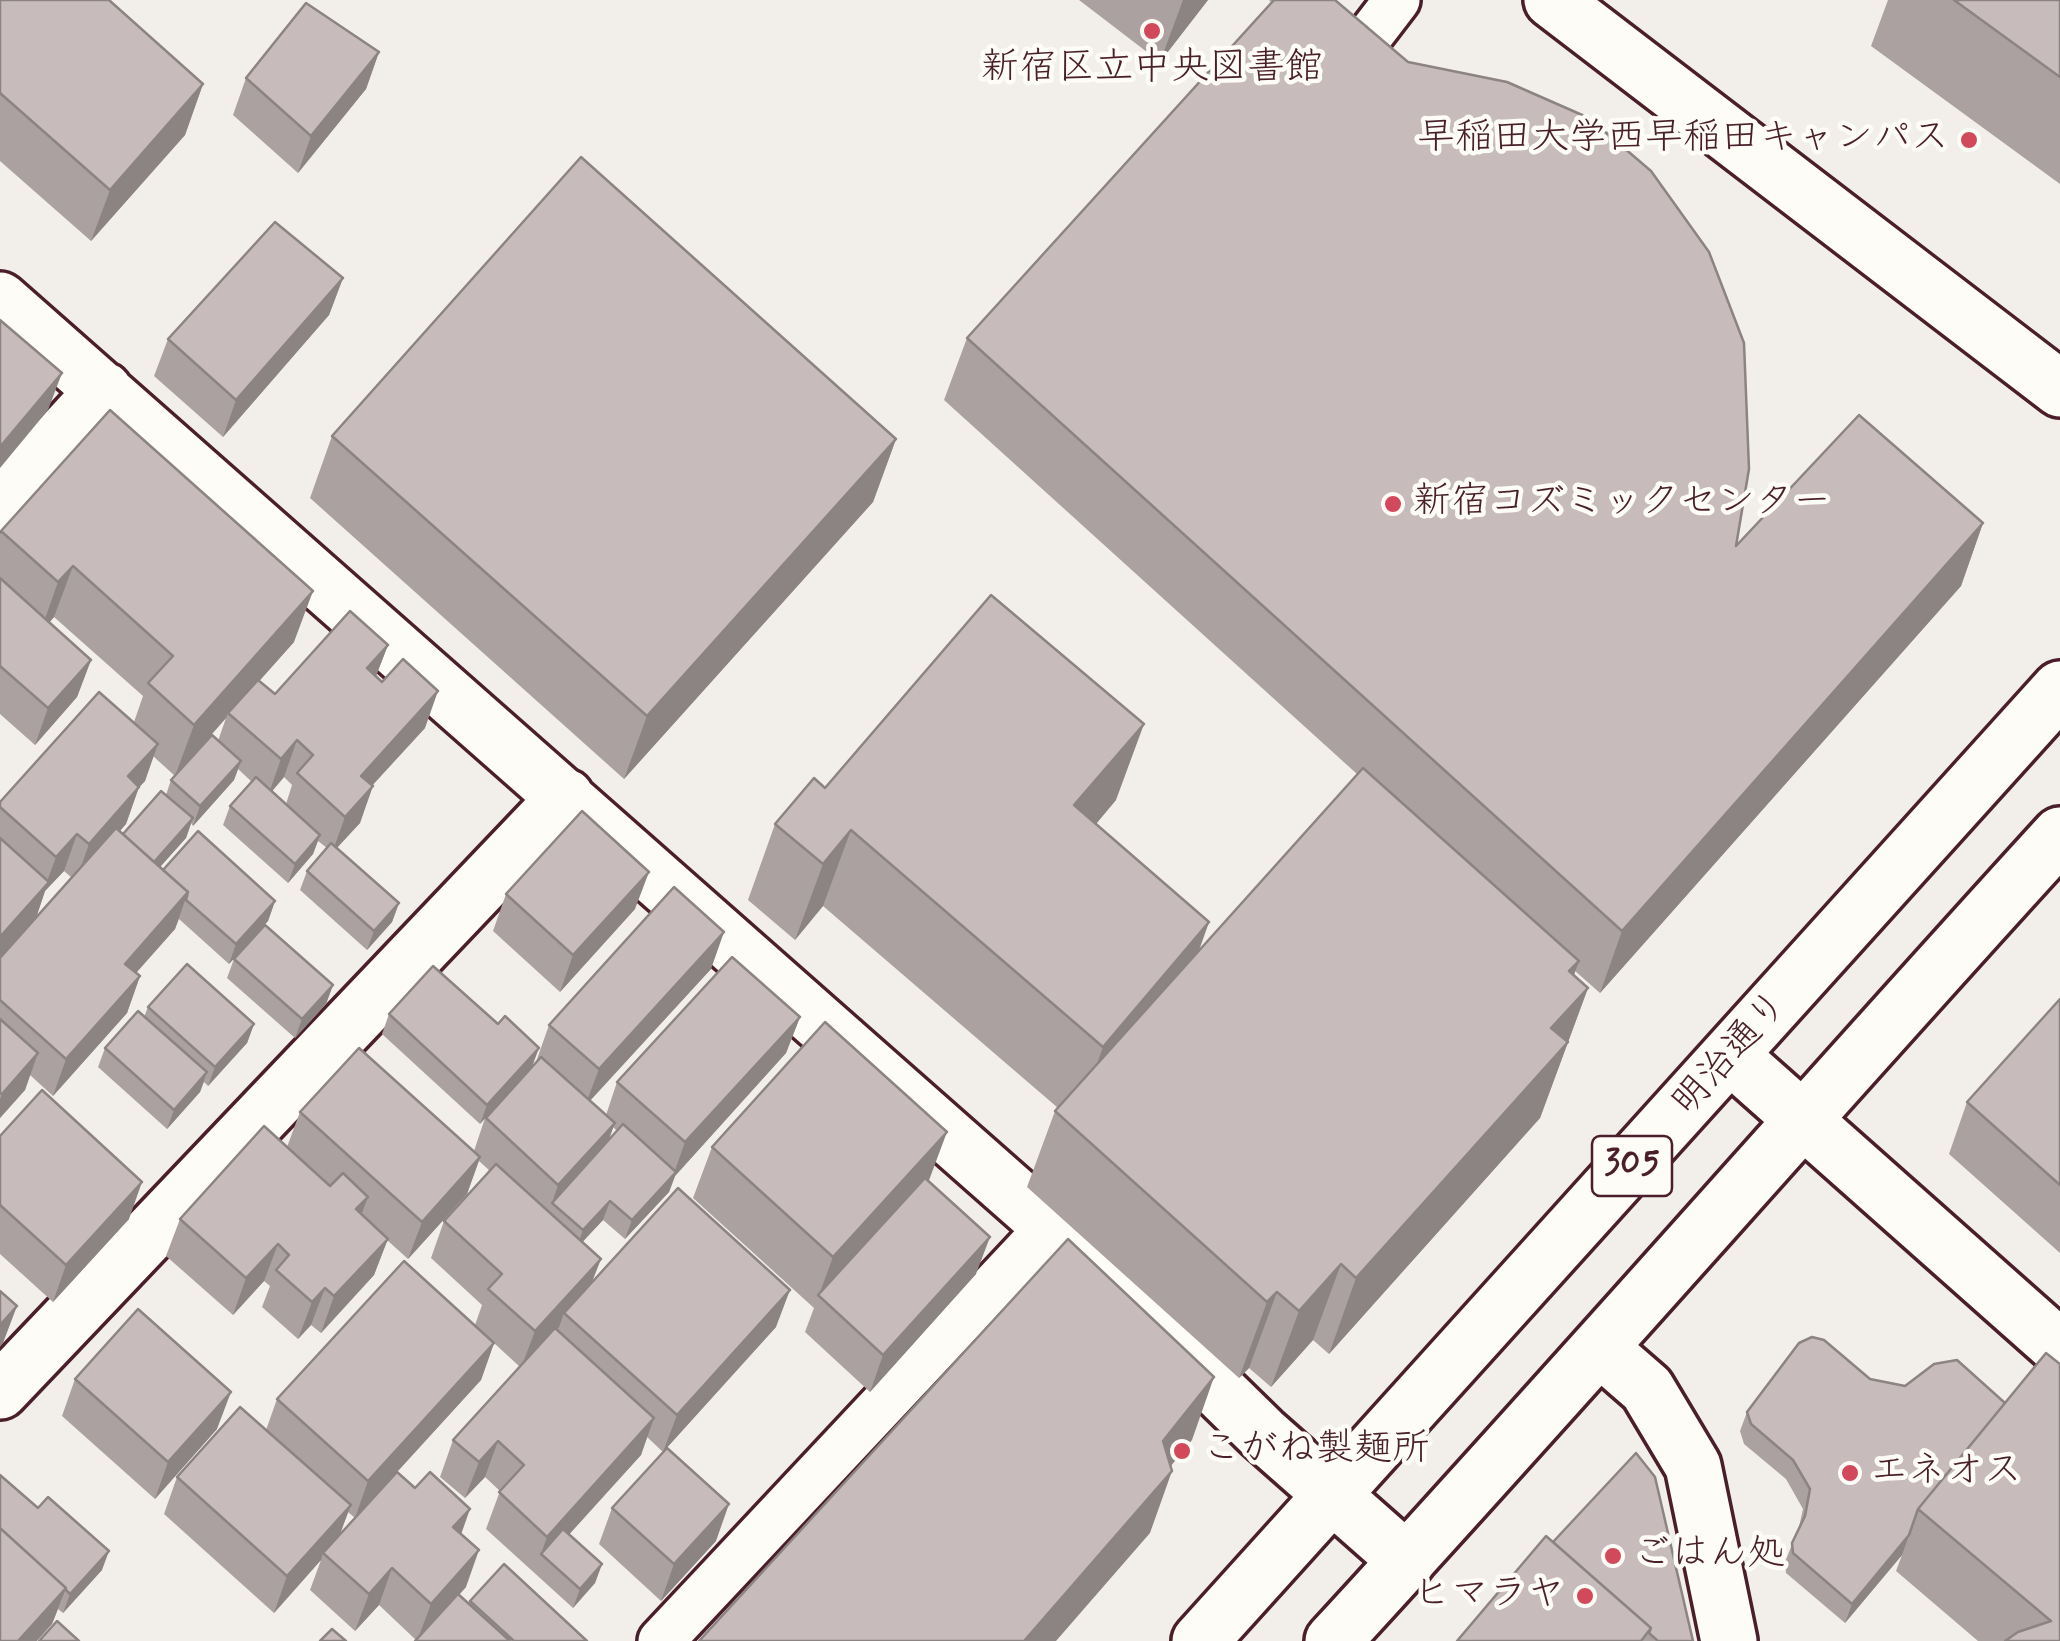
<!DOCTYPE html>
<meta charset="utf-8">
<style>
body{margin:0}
canvas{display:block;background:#f2efeb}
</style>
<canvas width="2060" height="1641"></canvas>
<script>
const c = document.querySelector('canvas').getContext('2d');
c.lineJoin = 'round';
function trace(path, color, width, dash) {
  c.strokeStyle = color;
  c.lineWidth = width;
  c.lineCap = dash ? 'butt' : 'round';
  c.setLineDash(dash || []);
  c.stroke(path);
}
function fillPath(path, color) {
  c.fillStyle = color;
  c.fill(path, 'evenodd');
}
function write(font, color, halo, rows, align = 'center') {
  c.font = font + ' Mynerve,"Klee One",sans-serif';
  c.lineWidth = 9;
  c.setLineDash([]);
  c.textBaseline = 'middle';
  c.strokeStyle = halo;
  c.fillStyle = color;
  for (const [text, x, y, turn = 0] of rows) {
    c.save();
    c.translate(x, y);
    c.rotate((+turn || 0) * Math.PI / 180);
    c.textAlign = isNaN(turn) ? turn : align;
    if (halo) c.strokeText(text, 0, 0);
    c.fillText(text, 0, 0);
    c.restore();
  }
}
const lane = new Path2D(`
 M1335 81 1397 0
 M661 1641 1050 1226`);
const street = new Path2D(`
 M0 300 1050 1226 1262 1433 1407 1561
 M0 503 104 390
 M1731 1056 2060 1348
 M0 1391 566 797`);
const secondary = new Path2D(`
 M1552 0 2060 389
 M1601 1349 1647 1389 1693 1466 1729 1641`);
const primary = new Path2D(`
 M1200 1641 2060 689
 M1333 1641C1578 1375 1816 1102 2060 835`);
trace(lane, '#4a1f2b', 52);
trace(street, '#4a1f2b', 62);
trace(secondary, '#4a1f2b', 62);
trace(primary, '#4a1f2b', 62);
trace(lane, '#fdfcf7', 45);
trace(street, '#fdfcf7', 55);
trace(secondary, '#fdfcf7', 55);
trace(primary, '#fdfcf7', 55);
fillPath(new Path2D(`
 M0 0 203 84 185 135 91 241 0 161Z
 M1079 0H1208L1160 62Z
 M1269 0H1335L1736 546 1983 523 1961 586 1600 993 1575 971 1574 976 1588 988 1540 1118 1329 1354 1313 1340 1271 1387 1249 1368 1239 1378 1027 1187 1055 1111 1058 1108 823 906 795 940 748 900 775 824 825 788 1116 800 1096 824 1209 922 1199 951 1357 774 944 400 967 338 1272 3Z
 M1888 0H2060V184L1871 46Z
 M379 52 366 89 298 173 233 115 246 78Z
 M343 278 329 315 223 437 154 376 168 339Z
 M332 436 896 439 873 502 624 779 310 498Z
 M1 531 294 642 259 681 275 694 388 645 376 676 425 728 372 785 360 823 337 848 399 903 392 922 367 950 300 890 307 871 327 848 318 841 313 854 288 883 223 825 230 806 252 782 238 769 234 780 193 826 191 823 186 838 160 867 163 870 275 901 268 921 229 964 179 919 175 929 136 973 140 976 127 1013 53 1096 30 1075 25 1090 0 1118V802L134 722 143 696 54 617 49 623 91 660 77 697 35 745 0 714V534ZM226 718 218 741 171 780 166 795 123 834 120 831 126 824 139 787 145 781 153 756 175 776ZM284 777 292 785 286 804 272 791ZM64 871 72 878 36 918 45 891Z
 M506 894 635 909 560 992 493 931Z
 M234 959 333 985 326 1004 295 1038 227 978Z
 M711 969 590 1101 606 1115 617 1082 800 1017 786 1053 675 1176 669 1192 625 1239 603 1220 582 1242 592 1282 776 1327 663 1452 647 1437 641 1455 569 1534 602 1564 595 1583 573 1608 486 1529 500 1491 485 1477 465 1498 440 1477 453 1440 520 1367 494 1343 481 1380 355 1518 348 1512 340 1535 461 1534 466 1587 459 1595 468 1603 470 1601 587 1641H415L416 1640 379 1605 355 1631 310 1590 321 1560 274 1613 164 1514 177 1477 266 1430 277 1399 475 1325 482 1305 431 1258 444 1221 490 1171 479 1161 467 1194 408 1259 387 1240 374 1275 321 1333 311 1325 298 1339 262 1307 270 1286 264 1281 233 1315 166 1256 180 1219 287 1147 300 1112 474 1151 485 1118 480 1124 382 1034 389 1014 533 1065 536 1062 549 1025ZM613 1127 617 1131 609 1140Z
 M2060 999V1253L1949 1154 1967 1102Z
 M148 1007 254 1024 247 1043 208 1086 204 1082 200 1092 167 1129 98 1067 105 1048 144 1017Z
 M0 1136 129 1219 53 1302 0 1254Z
 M712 1147 929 1181 976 1274 870 1392 805 1332 814 1308 693 1198Z
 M1934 1364 2060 1641H1978L1896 1571 1902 1555 1845 1623 1786 1573 1785 1562 1799 1527 1803 1509 1786 1479 1744 1444 1740 1431 1747 1412 1870 1379 1905 1386Z
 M75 1379 217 1429 155 1499 62 1416Z
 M0 1475 102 1570 63 1613 58 1609 52 1624Z
 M612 1508 716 1541 661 1601 599 1544Z
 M1553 1542 1693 1641H1457Z`), '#aca1a1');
fillPath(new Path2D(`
 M1183 0H1208L1160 62Z
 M379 52 366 89 298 173 311 136Z
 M203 84 185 135 91 241 110 190Z
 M343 278 329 315 223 437 236 400Z
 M62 373 48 410 0 468V447Z
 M896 439 873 502 624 779 647 716Z
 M1983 523 1961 586 1600 993 1622 931Z
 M73 566 54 617 40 633 58 582Z
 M313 591 294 642 230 714 228 713 226 718 175 776 194 725Z
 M388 645 374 681 367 668Z
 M91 660 77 697 35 745 48 708Z
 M438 691 425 728 348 812 361 776Z
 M1144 724 1116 800 1047 882 1074 805Z
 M297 740 284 777 268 796 281 759Z
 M158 744 145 781 115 813 128 776Z
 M241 761 234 780 193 826 200 806Z
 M373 786 360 823 332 853 345 817Z
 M139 787 126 824 76 881 89 844Z
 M193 818 186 838 144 885 151 865Z
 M851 830 823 906 795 940 823 864Z
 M77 834 64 871 45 891 36 918 0 959V937L46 884 56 857Z
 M320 835 313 854 288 883 295 864Z
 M649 872 635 909 560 992 573 955Z
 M188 892 175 929 112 1000 125 964Z
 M275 901 268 921 229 964 236 944Z
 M399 903 392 922 367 950 374 931Z
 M1209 922 1181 998 1076 1123 1103 1047Z
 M724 932 711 969 585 1106 599 1069Z
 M1579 961 1557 1022 1588 988 1540 1118 1329 1354 1356 1278 1569 971Z
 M140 976 127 1013 53 1096 66 1059Z
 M333 985 326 1004 295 1038 302 1019Z
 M800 1017 786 1053 675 1176 669 1192 625 1239 632 1220 673 1176 685 1142Z
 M254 1024 247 1043 208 1086 215 1067Z
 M539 1048 532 1067 480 1124 487 1105Z
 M38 1053 25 1090 0 1118V1099L2 1094Z
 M207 1072 200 1092 167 1129 174 1110Z
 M615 1123 601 1160 552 1203 558 1185Z
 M947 1132 928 1183 819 1295 833 1257Z
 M480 1157 467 1194 408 1259 422 1222Z
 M142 1182 129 1219 53 1302 66 1265Z
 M368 1197 354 1234 356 1209Z
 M610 1201 603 1220 576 1249 583 1230Z
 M990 1237 976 1274 870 1392 883 1355Z
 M388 1239 374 1275 321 1333 334 1296Z
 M278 1244 264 1281 233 1315 246 1278Z
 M601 1259 587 1295 564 1313 559 1327 521 1368 535 1331Z
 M1341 1264 1313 1340 1271 1387 1299 1311Z
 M325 1288 311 1325 298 1339 312 1302Z
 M790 1290 776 1327 663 1452 677 1415Z
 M1277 1292 1249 1368 1239 1378 1267 1302Z
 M17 1306 3 1343 0 1347V1325Z
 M494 1343 481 1380 355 1518 368 1481Z
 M1214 1377 1192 1440 1140 1504 1163 1441Z
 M231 1392 217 1429 155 1499 168 1462Z
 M654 1418 641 1455 547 1559 541 1554 547 1537Z
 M498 1441 485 1477 465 1498 479 1462Z
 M1172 1471 1150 1533 1056 1641H1024Z
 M729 1504 716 1541 661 1601 674 1564Z
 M351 1505 337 1541 323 1553 321 1560 274 1613 287 1576Z
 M470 1509 457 1546 453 1527Z
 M1909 1535 1902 1555 1845 1623 1852 1604Z
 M479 1550 466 1587 417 1641 431 1604Z
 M109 1551 102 1570 63 1613 70 1594Z
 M602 1564 595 1583 573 1608 580 1589Z
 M392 1568 379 1605 355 1631 369 1594Z
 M66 1588 52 1624 37 1641H18Z`), '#8c8383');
const building = new Path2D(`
 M0 0H109L203 84 110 190 0 93Z
 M1274 0H1335L1408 62 1507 82 1589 118 1651 171 1709 252 1744 343 1749 469 1736 546 1859 415 1983 523 1622 931 967 338Z
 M1954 0H2060V77Z
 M306 3 379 52 311 136 246 78Z
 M581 157 896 439 647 716 332 436Z
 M275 222 343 278 236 400 168 339Z
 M0 320 62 373 0 447Z
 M110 410 313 591 194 725 148 683 173 656 73 566 58 582 1 531Z
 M0 578 91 660 48 708 0 666Z
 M991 595 1144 724 1074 805 1209 922 1103 1047 851 830 823 864 775 824 814 778 825 788Z
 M350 611 388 645 367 668 382 682 403 659 438 691 361 776 373 786 345 817 297 773 313 755 297 740 281 759 228 713 258 680 275 694Z
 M99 692 158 744 128 776 139 787 89 844 77 834 56 857 0 807V802Z
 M212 735 241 761 200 806 171 780Z
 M1363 768 1579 961 1569 971 1588 988 1551 1028 1568 1042 1356 1278 1341 1264 1299 1311 1277 1292 1267 1302 1055 1111Z
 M256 777 320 835 295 864 230 806Z
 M161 791 193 818 154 862 123 834Z
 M582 811 649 872 573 955 506 894Z
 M116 828 188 892 125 964 140 976 66 1059 0 1000V958Z
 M198 831 275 901 236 944 186 900 188 892 163 870Z
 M0 838 49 882 0 937Z
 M331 843 399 903 374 931 307 871Z
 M674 887 724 932 599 1069 549 1025Z
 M265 925 333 985 302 1019 234 959Z
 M732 957 800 1017 685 1142 617 1082Z
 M187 964 254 1024 215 1067 148 1007Z
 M433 966 498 1024 505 1016 539 1048 487 1105 389 1014Z
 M2060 999V1185L1967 1102Z
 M138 1011 207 1072 174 1110 105 1048Z
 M0 1019 38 1053 2 1094 0 1093Z
 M825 1022 947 1132 833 1257 712 1147Z
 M359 1048 480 1157 422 1222 300 1112Z
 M541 1057 615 1123 558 1185 486 1118Z
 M42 1090 142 1182 66 1265 0 1205V1136Z
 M623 1124 676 1172 632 1220 610 1201 583 1230 552 1203Z
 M264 1126 330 1186 343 1173 368 1197 356 1209 388 1239 334 1296 325 1288 312 1302 276 1270 289 1255 278 1244 246 1278 180 1219Z
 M496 1164 601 1259 535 1331 488 1289 502 1274 444 1221Z
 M925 1178 990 1237 883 1355 818 1295Z
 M678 1188 790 1290 677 1415 564 1313Z
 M1068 1239 1214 1377 1163 1441 1172 1471 1024 1641H699Z
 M404 1261 494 1343 368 1481 277 1399Z
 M0 1291 17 1306 0 1325Z
 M138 1309 231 1392 168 1462 75 1379Z
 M555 1328 654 1418 547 1537 499 1492 524 1465 498 1441 479 1462 453 1440Z
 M1812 1337 1824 1340 1870 1379 1905 1386 1934 1364 1957 1360 2005 1403 1918 1509 1909 1535 1852 1604 1793 1553 1792 1543 1805 1516 1810 1489 1793 1460 1751 1424 1747 1412 1799 1343Z
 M2046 1353 2060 1364V1641H2005L2018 1632 2051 1621 1918 1509Z
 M240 1407 351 1505 287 1576 177 1477Z
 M667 1448 729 1504 674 1564 612 1508Z
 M1636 1453 1655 1477 1693 1641H1658L1649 1633 1651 1628 1553 1542Z
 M397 1472 415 1488 430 1472 470 1509 453 1527 479 1550 431 1604 392 1568 369 1594 323 1553Z
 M0 1475 38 1508 48 1497 109 1551 70 1594 65 1589 66 1588 0 1528Z
 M0 1528 66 1588 18 1641H0Z
 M563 1529 602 1564 580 1589 541 1554Z
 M1546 1536 1651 1628 1641 1641H1457Z
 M504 1564 587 1641H514L470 1601Z
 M458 1594 510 1641H415Z
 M57 1621 79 1641H39Z
 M332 1629 346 1641H320Z`);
fillPath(building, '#c8bbbb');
trace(building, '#8c8383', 2.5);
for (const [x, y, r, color] of [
 [1152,31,10,"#d1495b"],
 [1969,140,10,"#d1495b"],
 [1393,504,10,"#d1495b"],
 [1182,1451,10,"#d1495b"],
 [1850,1473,10,"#d1495b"],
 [1613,1556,10,"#d1495b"],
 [1585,1596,10,"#d1495b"]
]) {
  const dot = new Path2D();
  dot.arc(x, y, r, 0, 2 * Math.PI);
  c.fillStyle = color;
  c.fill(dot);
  trace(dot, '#fdfcf7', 4);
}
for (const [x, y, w] of [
 [1632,1166,80]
]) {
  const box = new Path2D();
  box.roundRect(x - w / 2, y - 30, w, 60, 8);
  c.fillStyle = '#fdfcf7';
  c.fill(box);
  trace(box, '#4a1f2b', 2.5);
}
write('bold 35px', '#4a1f2b', null, [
 ["305",1632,1166]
]);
write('38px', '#4a1f2b', '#fdfcf7', [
 ["新宿区立中央図書館",1152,70,"center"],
 ["早稲田大学西早稲田キャンパス",1949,140,"right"],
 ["新宿コズミックセンター",1413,504],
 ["こがね製麺所",1202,1451],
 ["エネオス",1870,1473],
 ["ごはん処",1633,1556],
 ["ヒマラヤ",1565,1596,"right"]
], 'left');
write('38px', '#4a1f2b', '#fdfcf7', [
 ["明治通り",1732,1055,-48]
]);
</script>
